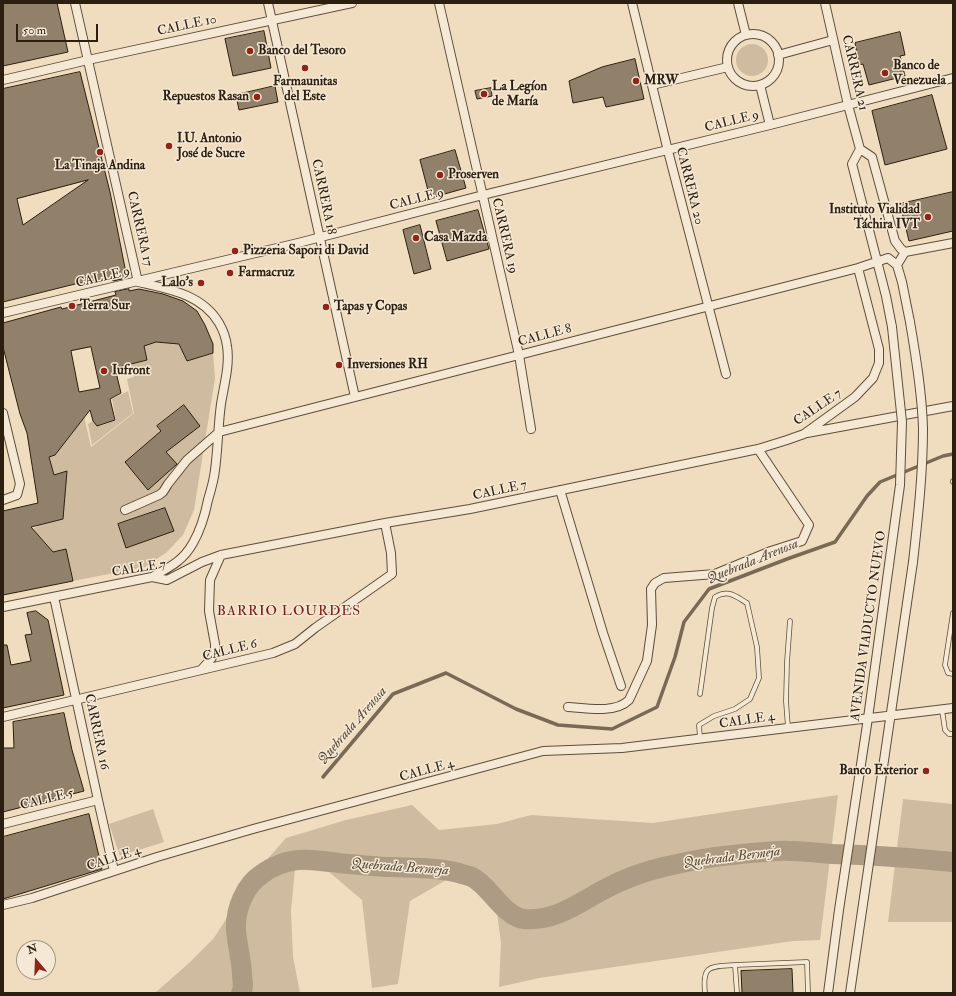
<!DOCTYPE html>
<meta charset="utf-8">
<style>
body{margin:0}
#map{position:relative;width:956px;height:996px;overflow:hidden;background:#f0dcbe;font-family:"IM FELL Double Pica",serif}
canvas{display:block}
.frame{position:absolute;inset:0;border:4px solid #2c1f10;pointer-events:none}
.north{position:absolute;left:16px;top:940px;width:40px;height:40px;box-sizing:border-box;background:#f5e8d5;border:1px solid #a59886;border-radius:50%;rotate:341deg;font-size:11px;font-weight:700;line-height:16px;text-align:center;color:#2c1f10}
.north::after{content:'';display:block;margin:auto;width:14px;height:18px;background:#8f2418;clip-path:polygon(50% 0,100% 100%,50% 72%,0 100%)}
.scale{position:absolute;left:16px;top:24px;width:82px;height:18px;box-sizing:border-box;border:2px solid #2c1f10;border-top:0;padding-left:5px;font-size:12px;line-height:14px;white-space:nowrap;color:#2c1f10;-webkit-text-stroke:3px #f5e8d5;paint-order:stroke}
</style>
<div id="map">
<canvas width="956" height="996"></canvas>
<div class="frame"></div>
<div class="north">N</div>
<div class="scale">50 m</div>
</div>
<script>
const c = document.querySelector('canvas').getContext('2d');
c.lineJoin = 'round';
function fillPath(path, color) {
  c.fillStyle = color;
  c.fill(path, 'evenodd');
}
function trace(path, color, width, dash) {
  c.strokeStyle = color;
  c.lineWidth = width;
  c.lineCap = dash ? 'butt' : 'round';
  c.setLineDash(dash || []);
  c.stroke(path);
}
function write(font, color, halo, rows, align = 'center') {
  c.font = font + ' "IM FELL Double Pica",serif';
  c.lineWidth = 3;
  c.setLineDash([]);
  c.textBaseline = 'middle';
  c.strokeStyle = halo;
  c.fillStyle = color;
  for (const [text, x, y, turn = 0] of rows) {
    c.save();
    c.translate(x, y);
    c.rotate((+turn || 0) * Math.PI / 180);
    c.textAlign = isNaN(turn) ? turn : align;
    if (halo) c.strokeText(text, 0, 0);
    c.fillText(text, 0, 0);
    c.restore();
  }
}
fillPath(new Path2D(`
 M736 60a16 16 0 1 1 32 0a16 16 0 1 1-32 0Z
 M156 342 179 344 187 361 213 353 215 378 194 510 183 535 167 552 145 567 73 581 66 549 36 556 48 546 33 529 39 525 63 519 67 471 54 475 49 457 84 416 91 447 134 413 127 379 134 377 131 364 147 360 144 346Z
 M128 391 133 413 92 445 88 424 98 418 100 426 116 420 112 399Z
 M838 795 820 940 793 941 539 978 499 987 501 943 497 912 479 888 448 879 410 901 398 984 372 988 362 900 329 872 295 869 291 911 293 957 300 993H155L189 963 214 938 256 872 286 838 346 820 412 805 439 830 497 824 531 815 653 823Z
 M903 799 953 804V922H888Z
 M153 809 164 842 120 856 109 824Z`), '#cfbca0');
trace(new Path2D(`
 M323 777 393 694 446 673 516 709 558 725 612 729 657 707 675 657 684 622 709 589 787 559 835 542 867 496 880 482 943 456 953 454`), '#796a55', 3.5);
trace(new Path2D(`
 M241 993C244 988 243 983 242 976 242 961 237 945 236 930 235 909 245 885 262 874 271 867 286 861 298 860 315 858 331 863 349 864 363 865 377 867 391 867 414 868 437 867 459 873 463 875 468 875 472 877 490 886 504 917 524 919 554 922 579 903 603 890 621 880 643 872 663 867 700 858 740 853 778 851 796 850 815 853 833 854 873 855 913 858 953 862`), '#ad9c83', 20);
const building = new Path2D(`
 M3 3H57L68 52 3 66Z
 M264 31 271 68 233 76 225 39Z
 M900 32 905 55 900 56 905 76 869 85 863 64 859 65 855 43Z
 M635 59 644 99 606 107 603 97 573 103 569 81 602 67Z
 M80 72 110 192 127 278 113 281 112 278 75 284 3 302V89ZM88 180 23 225 17 199Z
 M275 86 278 102 239 110 236 95Z
 M491 88 492 96 477 99 475 91Z
 M932 95 947 149 885 165 872 111Z
 M455 150 466 188 430 198 420 160Z
 M953 192V231L909 241 900 204Z
 M478 210 489 249 447 261 436 221Z
 M420 225 431 269 414 274 403 230Z
 M129 289V291L139 289 163 294 183 301 197 311 205 325 213 344V353L187 361 179 344 156 342 144 346 147 360 115 368 121 393 110 399 115 420 97 426 93 421 90 410 55 455 49 457 54 475 67 471 63 519 31 527 53 552 66 549 73 581 3 595V511L38 503 27 433 20 414 3 347V323L61 307 62 309 116 295 115 292ZM91 347 100 388 79 392 71 351Z
 M184 405 200 426 166 452 177 464 148 490 125 462 161 431 157 426Z
 M165 508 174 531 126 548 118 524Z
 M36 611 48 620 64 695 3 708V645H7L11 665 31 661 25 635 32 634 27 613Z
 M64 713 72 750 84 791 3 812V748H14L13 722Z
 M89 814 102 869 3 899V837Z
 M792 969 793 993H742L741 971Z`);
fillPath(building, '#92816a');
trace(building, '#2c1f10', 1);
const lane = new Path2D(`
 M953 481V482
 M953 613 945 665 948 673 953 674
 M942 710 945 730 949 734H953
 M788 728 786 701 787 662 790 621
 M700 738 699 725 714 716 735 709 750 699 759 678 757 647 747 603C735 596 728 589 715 597L712 608 700 694
 M735 965 807 962 808 993
 M705 993C702 964 710 967 735 965L737 993`);
const street = new Path2D(`
 M75 3 138 282C168 289 202 294 219 323 223 330 226 338 227 346 230 365 224 385 221 404 218 426 218 448 215 470 214 480 211 490 208 500 205 515 201 529 193 543 183 561 170 567 152 577
 M268 3 355 397
 M439 3 519 355 531 429
 M632 3 668 151 726 374
 M738 3 746 35
 M825 3 848 105 860 149 852 164 886 296 892 327
 M727 60a26 26 0 1 1 52 0a26 26 0 1 1-52 0Z
 M778 55 833 40
 M3 80 88 60 352 3
 M652 85 728 67
 M760 85 770 125
 M860 149 872 157 895 241 901 249 905 252 953 243
 M897 265 905 252
 M3 313 298 243 483 195 770 125 953 78
 M3 413 20 484 17 495 3 500
 M807 433 953 406
 M560 490 603 633 621 686
 M125 510 159 495 163 492 168 484 187 460 219 432 858 268 888 258 897 265 902 282 910 322
 M54 597 98 800 114 871
 M3 607 152 577 167 580 202 562 221 555 385 523 470 509 758 449 787 440 804 434 855 397 873 378 879 363V349L858 268
 M201 670 211 659 215 652V644L209 611 210 580 221 555
 M568 707C585 708 615 714 629 700L647 661 652 625 651 589 655 583 664 578 715 574 771 551 802 541 809 525 758 449
 M3 717 273 653 295 644 315 628 392 574 391 553 385 523
 M3 824 98 800
 M3 905 32 898 157 857 253 829 543 751 622 748 953 708
 M828 993 839 910 868 718 889 565
 M850 993 913 562`);
trace(lane, '#5d4e3c', 5.5);
trace(street, '#5d4e3c', 10);
trace(lane, '#f5e8d5', 4);
trace(street, '#f5e8d5', 8);
const streetBridge = new Path2D(`
 M910 322C916 357 922 393 923 428 923 473 918 517 913 562
 M889 565 900 485 902 422 892 327`);
trace(streetBridge, '#5d4e3c', 10, []);
trace(streetBridge, '#f5e8d5', 8);
for (const [x, y, r, color] of [
 [250,51,4,"#8f2418"],
 [305,68,4,"#8f2418"],
 [885,73,4,"#8f2418"],
 [636,81,4,"#8f2418"],
 [484,94,4,"#8f2418"],
 [257,97,4,"#8f2418"],
 [169,146,4,"#8f2418"],
 [100,152,4,"#8f2418"],
 [440,175,4,"#8f2418"],
 [928,217,4,"#8f2418"],
 [416,238,4,"#8f2418"],
 [235,251,4,"#8f2418"],
 [230,273,4,"#8f2418"],
 [201,283,4,"#8f2418"],
 [72,306,4,"#8f2418"],
 [326,307,4,"#8f2418"],
 [339,365,4,"#8f2418"],
 [104,371,4,"#8f2418"],
 [926,771,4,"#8f2418"]
]) {
  const dot = new Path2D();
  dot.arc(x, y, r, 0, 2 * Math.PI);
  c.fillStyle = color;
  c.fill(dot);
  trace(dot, '#f5e8d5', 1.5);
}
write('13px', '#2c1f10', '#f5e8d5', [
 ["CALLE 10",187,26,-12],
 ["CARRERA 21",854,73,77],
 ["CALLE 9",732,122,-14],
 ["CARRERA 20",689,186,76],
 ["CARRERA 18",323,197,78],
 ["CALLE 9",417,200,-14],
 ["CARRERA 17",139,229,77],
 ["CARRERA 19",504,236,77],
 ["CALLE 9",103,278,-13],
 ["CALLE 8",545,336,-15],
 ["CALLE 7",818,408,-34],
 ["CALLE 7",500,491,-12],
 ["CALLE 7",139,569,-9],
 ["AVENIDA VIADUCTO NUEVO",869,626,-82],
 ["CALLE 6",230,651,-14],
 ["CALLE 4",747,721,-8],
 ["CARRERA 16",96,732,78],
 ["CALLE 4",427,771,-15],
 ["CALLE 5",47,800,-14],
 ["CALLE 4",114,859,-18]
]);
write('bold 13px', '#2c1f10', '#f5e8d5', [
 ["Banco del Tesoro",258,51],
 ["Banco de",893,66],
 ["Venezuela",893,81],
 ["MRW",644,81],
 ["Farmaunitas",305,82,"center"],
 ["del Este",305,97,"center"],
 ["La Legíon",492,87],
 ["de María",492,102],
 ["Repuestos Rasan",249,97,"right"],
 ["I.U. Antonio",177,139],
 ["José de Sucre",177,154],
 ["La Tinaja Andina",100,166,"center"],
 ["Proserven",448,175],
 ["Instituto Vialidad",920,210,"right"],
 ["Táchira IVT",920,225,"right"],
 ["Casa Mazda",424,238],
 ["Pizzeria Sapori di David",243,251],
 ["Farmacruz",238,273],
 ["Lalo's",193,283,"right"],
 ["Terra Sur",80,306],
 ["Tapas y Copas",334,307],
 ["Inversiones RH",347,365],
 ["Iufront",112,371],
 ["Banco Exterior",918,771,"right"]
], 'left');
write('italic 14px', '#594b38', '#f5e8d5', [
 ["Quebrada Arenosa",753,562,-22],
 ["Quebrada Arenosa",353,726,-49],
 ["Quebrada Bermeja",732,858,-7],
 ["Quebrada Bermeja",400,868,4]
]);
c.letterSpacing = '1px';
write('14px', '#7a1f14', '#f5e8d5', [
 ["BARRIO LOURDES",289,612]
]);
c.letterSpacing = '0px';
</script>
